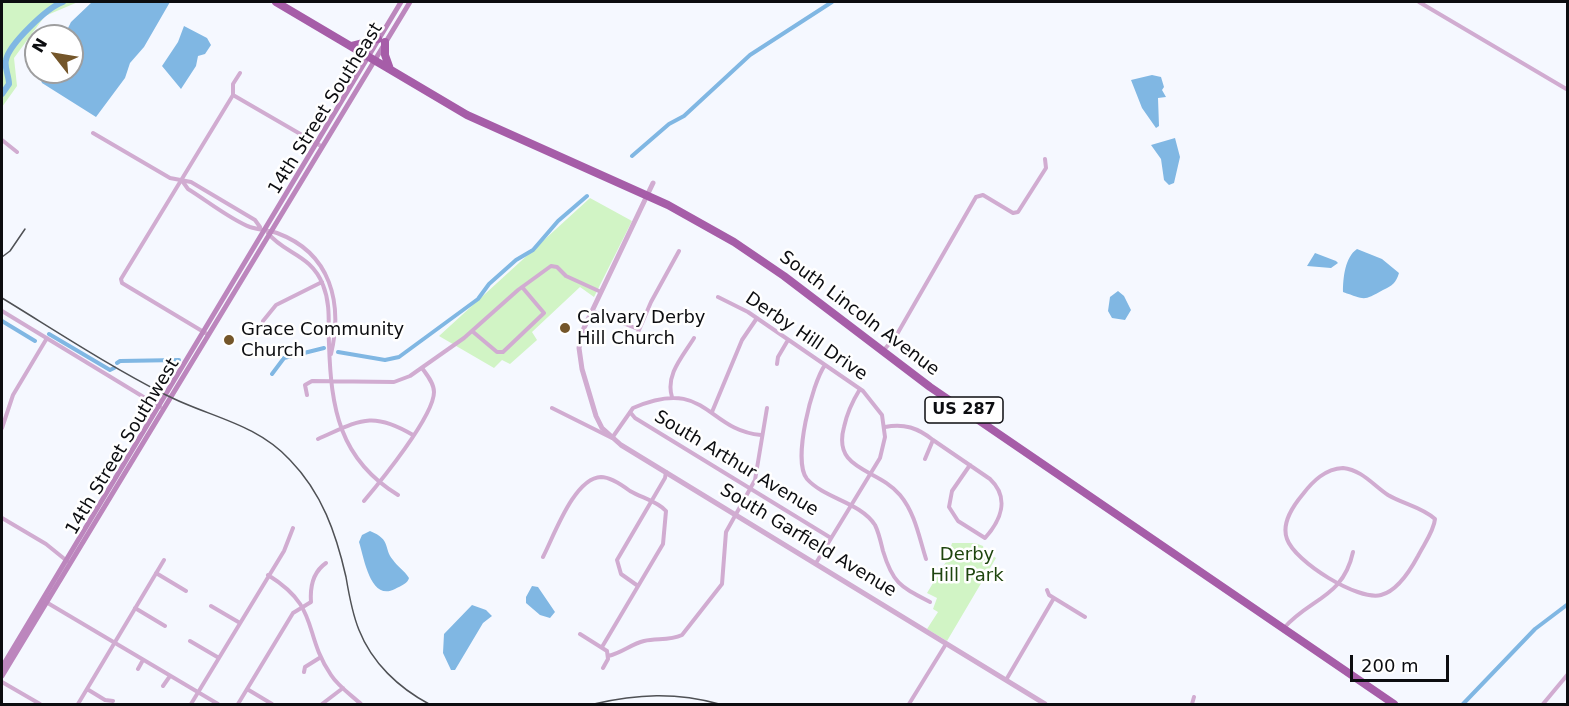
<!DOCTYPE html>
<style>
body{margin:0}
#map{position:relative;width:1569px;height:706px;overflow:hidden;background:#f5f8ff;font-family:"DejaVu Sans",sans-serif}
canvas{display:block}
.frame{position:absolute;inset:0;border:3px solid #0c0d10;pointer-events:none}
.north{position:absolute;left:24px;top:24px;width:60px;height:60px;box-sizing:border-box;background:#fff;border:2px solid #9e9e9f;border-radius:50%;rotate:301deg;font-size:16px;font-weight:700;line-height:24px;text-align:center;color:#0c0d10}
.north::after{content:'';display:block;margin:auto;width:21px;height:27px;background:#74562a;clip-path:polygon(50% 0,100% 100%,50% 72%,0 100%)}
.scale{position:absolute;left:1350px;top:655px;width:99px;height:27px;box-sizing:border-box;border:3px solid #0c0d10;border-top:0;padding-left:8px;font-size:18px;line-height:21px;white-space:nowrap;color:#0c0d10;-webkit-text-stroke:4px #fff;paint-order:stroke}
</style>
<div id="map">
<canvas width="1569" height="706"></canvas>
<div class="frame"></div>
<div class="north">N</div>
<div class="scale">200 m</div>
</div>
<script>
const context = document.querySelector('canvas').getContext('2d');
context.lineJoin = 'round';
function fillPath(path, color) { context.fillStyle = color; context.fill(path, 'evenodd'); }
function stroke(path, color, width, dash) { context.strokeStyle = color; context.lineWidth = width; context.lineCap = dash ? 'butt' : 'round'; context.setLineDash(dash || []); context.stroke(path); }
function write(font, color, halo, rows, align = 'center') {
  context.font = font + ' "DejaVu Sans",sans-serif'; context.lineWidth = 5; context.setLineDash([]); context.textBaseline = 'middle'; context.strokeStyle = halo; context.fillStyle = color; for (const [text, x, y, turn = 0] of rows) {
    context.save(); context.translate(x, y); context.rotate((+turn || 0) * Math.PI / 180); context.textAlign = isNaN(turn) ? turn : align; if (halo) context.strokeText(text, 0, 0); context.fillText(text, 0, 0); context.restore();
  }
}
const green = new Path2D(`
 M2,2h76l-33,14 -31,42 3,28 -15,21z
 M590,198l42,23 -38,76 -14,-10 -48,45 5,8 -27,24 -8,-4 -8,8 -55,-32z
 M952,543h23l8,3 1,4 12,8 -49,83 -20,-12 11,-17 -5,-3 4,-11 -10,-5 20,-33z`);
const water = new Path2D(`
 M92,2h78l-26,45 -14,16 -5,15 -29,39 -54,-34 -3,-8 1,-3h32v-36h-8l7,-14z
 M184,26l23,12 4,7 -6,9 -7,2 -2,10 -15,23 -19,-23 16,-24z
 M1152,75l9,2 3,10 -2,3 4,7 -8,1 1,28 -3,2 -14,-20 -11,-28z
 M1175,138l5,19 -6,26 -5,2 -5,-5 -3,-21 -10,-14z
 M1357,249l25,10 17,14c-3,10 -7,13 -16,17 -20,11 -17,10 -40,2 0,-14 2,-35 14,-43z
 M1315,253l21,8 2,2 -7,5 -24,-2z
 M1118,291l6,5 7,14 -6,10 -13,-2 -4,-7 2,-14z
 M370,531c22,9 13,17 23,29 5,7 11,10 16,18 -1,5 -8,8 -14,11 -25,13 -31,-32 -36,-47l3,-7z
 M532,586l6,1 17,25 -5,6 -10,-3 -14,-12v-6z
 M472,605l14,5 6,6 -9,7 -28,47h-4l-8,-17 1,-19z`);
const canal = new Path2D(`
 M632,156l37,-32 15,-8 66,-61 82,-53
 M2,321l33,20
 M49,334l61,36 4,-2
 M338,352l47,8 14,-3 79,-58 11,-15 27,-24 17,-10 25,-29 29,-25
 M117,363l3,-2 59,-1
 M272,374l12,-16 40,-10
 M1463,704l72,-75 33,-25`);
const river = new Path2D(`
 M2,94l7,-10c0,-8 -5,-17 -3,-24 3,-16 42,-53 57,-58`);
const minor = new Path2D(`
 M1419,2l149,88
 M233,95l88,51
 M233,95v-11l7,-11
 M93,133l77,45 21,4 64,38 5,7
 M2,140l15,12
 M183,182l5,7c18,11 43,31 62,38 9,3 18,3 27,6 54,20 66,70 54,121
 M268,233c16,21 43,21 55,52 8,20 5,39 6,59 2,64 10,115 69,151
 M718,297l30,15 115,79 19,24 3,22 -5,21 -64,105
 M2,311l158,96
 M592,311l46,18
 M263,321l13,-16 46,-23
 M472,331l25,21h6l41,-39 -22,-26
 M207,334l-85,-51 -1,-4 112,-184
 M633,344l18,-42 28,-51
 M883,351l13,-15 80,-139 7,-2 30,18 5,-1 28,-44 -1,-9
 M777,364l1,-7 10,-17
 M825,365c-13,18 -33,96 -18,114 18,20 53,23 68,46 4,8 6,18 8,26 10,33 18,36 47,51
 M860,389c-8,13 -13,24 -16,38 -12,44 34,41 56,68 15,18 19,42 26,64
 M307,395l-2,-10 7,-4 82,1 16,-6 54,-38 54,-48 33,-24 6,1 9,9 35,16
 M672,397c-7,-22 11,-41 22,-59
 M552,408l60,30 21,-30c74,-32 73,22 128,27
 M630,412l5,6 196,120
 M712,412l30,-72 15,-22
 M885,427c19,-4 33,1 48,13l57,39c20,19 11,41 -5,59l-27,-17 -9,-14 3,-16 18,-26
 M2,428l11,-33 34,-57
 M318,439c41,-18 53,-29 95,-4
 M925,459l8,-19
 M1343,468c19,2 30,17 45,27 15,9 34,12 47,24 -1,12 -11,25 -17,37 -7,13 -21,35 -37,39 -23,6 -86,-33 -94,-56 -6,-16 6,-33 16,-45 10,-13 22,-25 40,-26z
 M364,501c16,-19 70,-85 70,-109 0,-9 -7,-17 -12,-24
 M2,518l44,26 21,17
 M543,557c11,-21 31,-79 58,-80 10,0 21,8 29,14 12,7 27,10 36,20l-3,33 -61,103
 M156,573l30,18
 M268,575c53,33 34,57 63,100 7,11 20,20 30,29
 M638,586l-17,-12 -4,-14 48,-82 1,-6
 M1047,590l2,5 36,22
 M46,602l172,102
 M211,606l29,17
 M135,608l30,18
 M1284,628c26,-30 59,-30 69,-76
 M580,634l27,17 1,8 -5,9
 M190,641l29,17
 M608,656c14,-3 23,-12 36,-15 13,-3 25,0 38,-6l40,-51 4,-52 29,-52 12,-72
 M138,669l5,-9
 M304,672l1,-5 16,-10
 M1006,680l48,-82
 M2,682l38,22
 M163,686l7,-10
 M87,689l18,11 8,1
 M247,689l25,15
 M78,704l86,-144
 M191,704l93,-153 9,-23
 M238,704l55,-91 18,-11c-1,-14 2,-30 15,-39
 M322,704l21,-16
 M909,704l37,-60
 M1192,704l2,-7
 M1543,704l25,-30`);
const tertiary = new Path2D(`
 M653,183l-70,147 -4,18 3,21 14,47 6,12 19,17 424,259`);
const secondary = new Path2D(`
 M2,667l399,-665
 M2,676l408,-674`);
const trunk = new Path2D(`
 M276,2l191,113 201,90 66,37 50,34 146,111 464,317
 M385,42v13l5,14
 M351,46l27,-7`);
const rail = new Path2D(`
 M2,257l8,-6 15,-22
 M2,298c54,33 107,68 164,97 43,22 90,28 124,65 32,33 46,73 56,117 3,18 6,36 13,53 13,33 40,58 70,74
 M594,704c43,-10 82,-12 125,0`);
const markers = [
 [565,328,6,"#74562a"],
 [229,340,6,"#74562a"]
];
const shields = [
 [964,410,78]
];
const shieldNames = [
 ["US 287",964,410]
];
const streetNames = [
 ["14th Street Southeast",326,109,-58],
 ["South Lincoln Avenue",859,314,37],
 ["Derby Hill Drive",806,337,34],
 ["14th Street Southwest",123,447,-59],
 ["South Arthur Avenue",736,464,31],
 ["South Garfield Avenue",808,541,31]
];
const poiNames = [
 ["Calvary Derby",577,318],
 ["Hill Church",577,339],
 ["Grace Community",241,330],
 ["Church",241,351]
];
const parkNames = [
 ["Derby",967,555],
 ["Hill Park",967,576]
];
fillPath(green, '#d1f4c5');
fillPath(water, '#80b7e3');
stroke(canal, '#80b7e3', 4);
stroke(river, '#80b7e3', 6);
stroke(minor, '#d1acd1', 4);
stroke(tertiary, '#d1acd1', 5);
stroke(secondary, '#bc86bd', 5);
stroke(trunk, '#a65da8', 8);
stroke(rail, '#4f5155', 1.5);
for (const [x, y, r, color] of markers) { const dot = new Path2D(); dot.arc(x, y, r, 0, 2 * Math.PI); context.fillStyle = color; context.fill(dot); stroke(dot, '#fff', 2); }
for (const [x, y, w] of shields) { const box = new Path2D(); box.roundRect(x - w / 2, y - 13, w, 26, 4.5); context.fillStyle = '#fff'; context.fill(box); stroke(box, '#0c0d10', 1.5); }
write('bold 16px', '#0c0d10', null, shieldNames);
write('18px', '#0c0d10', '#fff', streetNames);
write('18px', '#0c0d10', '#fff', poiNames, 'left');
write('18px', '#1e450e', '#fff', parkNames);
</script>
